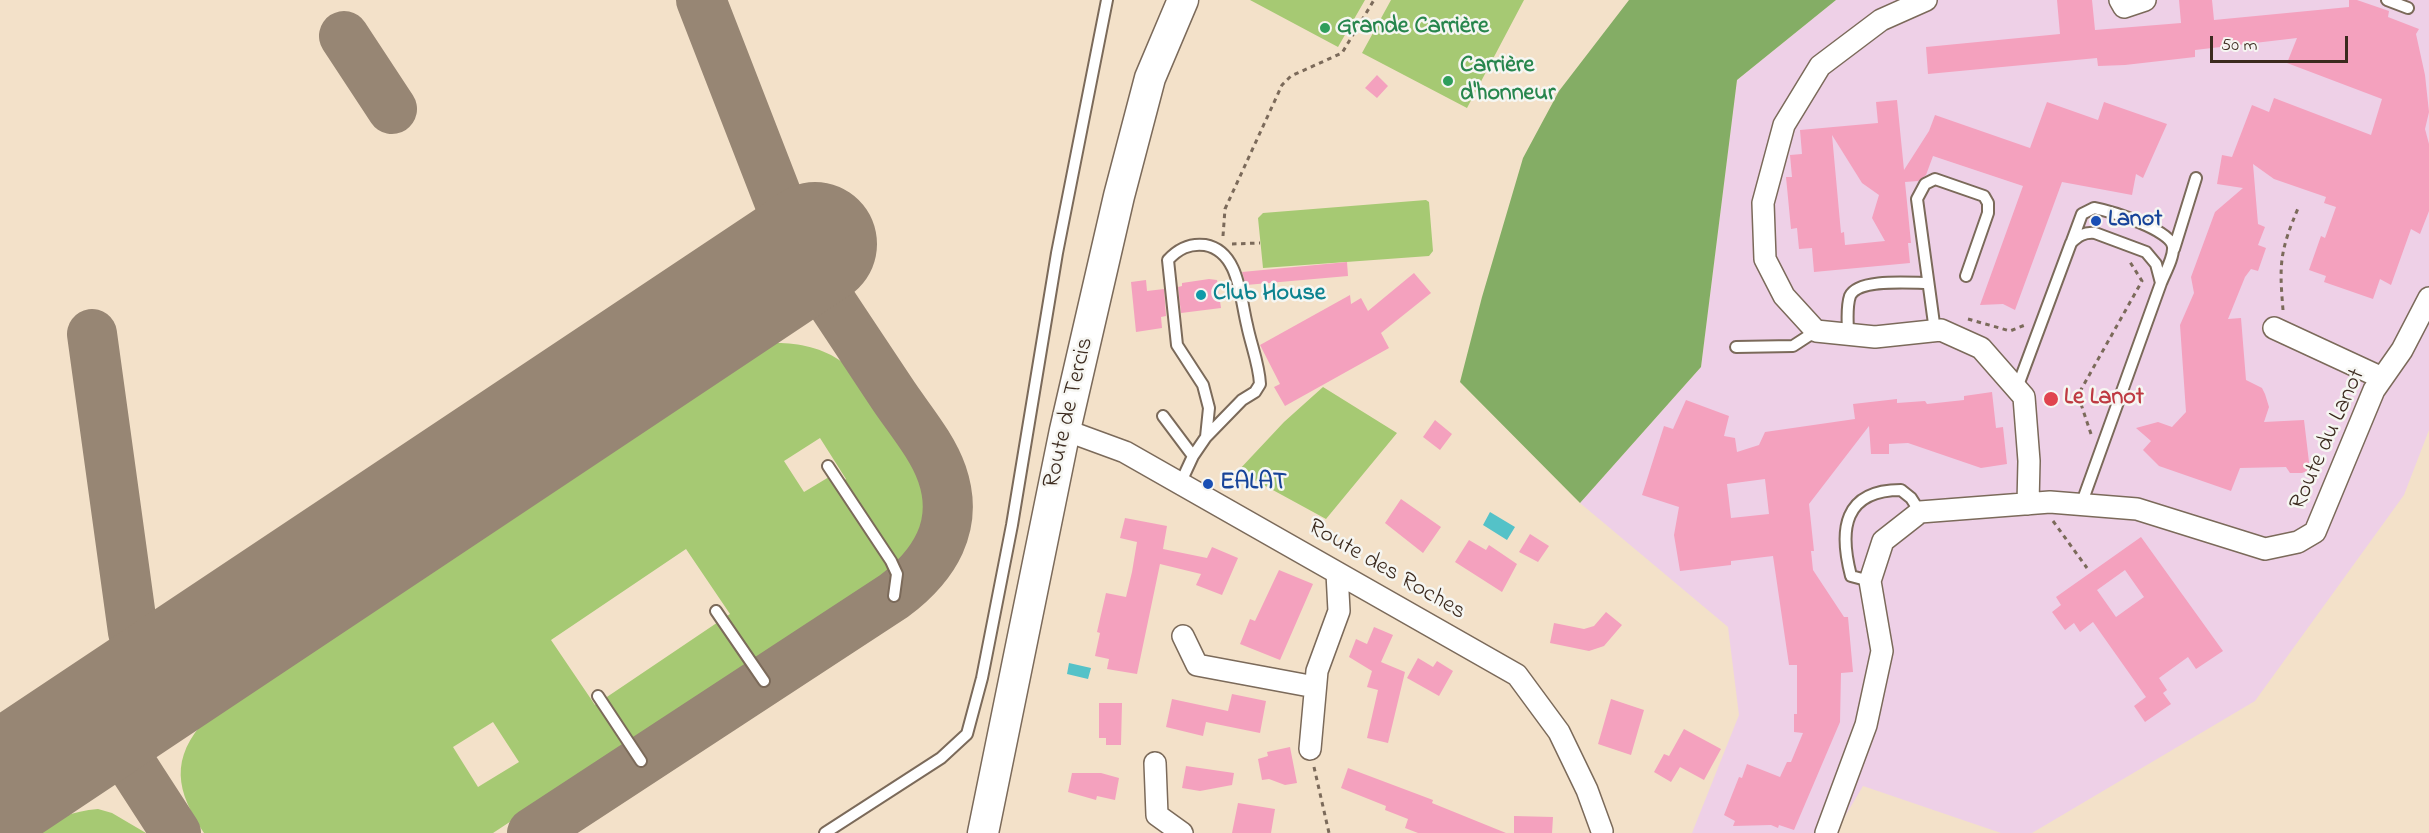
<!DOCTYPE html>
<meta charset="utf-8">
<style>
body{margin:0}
#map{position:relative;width:2429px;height:833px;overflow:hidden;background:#f3e1c9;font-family:"Indie Flower",sans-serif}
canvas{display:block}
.scale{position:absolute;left:2210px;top:36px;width:138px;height:27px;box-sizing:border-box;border:3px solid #3b2a1e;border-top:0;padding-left:8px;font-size:18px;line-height:21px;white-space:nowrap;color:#3b2a1e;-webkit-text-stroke:4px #f6f6f2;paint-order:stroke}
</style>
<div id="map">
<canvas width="2429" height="833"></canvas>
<div class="scale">50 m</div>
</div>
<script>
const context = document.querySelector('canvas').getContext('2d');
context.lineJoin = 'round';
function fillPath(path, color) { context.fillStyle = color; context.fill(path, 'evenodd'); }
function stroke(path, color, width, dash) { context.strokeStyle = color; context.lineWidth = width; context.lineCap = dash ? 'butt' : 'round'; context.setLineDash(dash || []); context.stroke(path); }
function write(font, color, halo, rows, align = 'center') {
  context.font = font + ' "Indie Flower",sans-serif'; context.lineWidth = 5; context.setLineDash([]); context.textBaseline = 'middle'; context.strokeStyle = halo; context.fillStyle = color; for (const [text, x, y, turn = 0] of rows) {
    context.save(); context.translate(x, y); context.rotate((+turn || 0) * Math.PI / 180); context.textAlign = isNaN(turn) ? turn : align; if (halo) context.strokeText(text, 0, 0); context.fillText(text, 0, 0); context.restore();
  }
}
const built = new Path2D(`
 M1836,0h593v430l-25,65 -149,206 -223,132h-31l-138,-47 -28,47h-143l47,-118 -11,-88 -148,-124 121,-136 36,-287z`);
const green = new Path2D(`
 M1250,0h115l-27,47z
 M1391,0h133l-57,108 -105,-55z
 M1426,200l3,2 4,49 -4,5 -166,12 -5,-50 5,-5z
 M777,343c21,0 47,5 65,19 13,10 79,107 85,124 9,27 -7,55 -22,76l-412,271h-289c-28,-42 -35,-74 3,-115l550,-367zM820,438l26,41 -11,7 -6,-9 -25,15 -20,-31zM686,549l44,65 -135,91 -44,-65zM493,722l26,40 -41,25 -25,-40z
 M1323,387l74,46 -71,86 -88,-48 46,-49z
 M98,809l14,4 34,20h-112c21,-14 38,-22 64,-24z`);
const forest = new Path2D(`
 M1629,0h207l-99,80 -36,287 -121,136 -120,-121 22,-85 41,-139 36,-67z`);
const water = new Path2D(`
 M1490,512l25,15 -8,13 -24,-15z
 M1069,663l22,5 -3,11 -21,-5z`);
const taxiway = new Path2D(`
 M701,0l78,201
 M344,36l48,73
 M92,334l41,298
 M172,677c-26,17 -63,31 -53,68l57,88
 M36,767c27,-18 51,-45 83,-22
 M532,833l362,-237c40,-30 66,-70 48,-122 -10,-29 -34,-56 -51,-82 -24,-36 -47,-71 -71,-107 -30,-31 -58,-2 -85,17`);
const runway = new Path2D(`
 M0,787l815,-543`);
const building = new Path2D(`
 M2057,0h35l3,30 86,-7 -2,-23h33l2,20 135,-13v-7h8l32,11 -1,6 31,12 -3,5 9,41 4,37 -4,17 4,15v67l-9,23 -9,-5 -20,56 -11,-6 -7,20 -49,-17 2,-6 -17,-6 12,-34 4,2 11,-31 -12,-4 2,-6 -52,-18 -21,-15 5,60 7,3 -7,18 8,3 -8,23 -7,-2 -6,8 -17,42 13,-1 5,62 16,8 3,6 4,13 -5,15 40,-2 5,42v8l-7,3h-12l-4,-6 -46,1 -9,23 -72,-25 -16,-16 8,-9 -15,-13 22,-6 14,5 14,-15 -6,-87 14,-32 -3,-16 24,-65 28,-24 -26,-4 5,-29 10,2 20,-52 17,7 5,-14 97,37 11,-36 -95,-36 10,-25 -102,12v7l-70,8 -27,1 -1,-8 -169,16 -2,-27 134,-13z
 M1377,75l11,11 -11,12 -12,-10z
 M1897,100l7,70 25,-39 6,-16 95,33 17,-46 51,18 6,-18 63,22 -24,54 -7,-4 -4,21 -70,-13 -47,128 -12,-6 -23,1 43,-119 -90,-30 -7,19 -8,6 -13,1 6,61h-3l2,20 -96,9 -2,-24 -13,1 -2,-21 -6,1 -5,-52h6l-2,-22 12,-1 -2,-24 78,-7 -2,-21zM1832,135l30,48 17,12 -7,23 13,23 -40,4 -1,-13 -3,1z
 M1347,262l1,14 -102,9 -4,-13z
 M1414,273l17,20 -50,40 8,15 -104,58 -11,-19 6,-3 -20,-39 90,-50 1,9 10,-6 7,13z
 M1209,279l8,1 4,28 -40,5 -3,-26 4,-1v-3z
 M1146,280l1,11 17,-2 2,27 -5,1 1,11 -26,4 -5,-50z
 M1992,392l4,36 7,-1 4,37 -26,4 -73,-25 -19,1v10h-18l-2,-28 -60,78 5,47h-3l2,19 31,47h4l5,55 -12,1 -1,49 -46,108 -15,-5 -1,3 -7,-3 -38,1 2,-5 -11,-6 15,-38 3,1 5,-14 33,13 7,-15h4l12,-29 -9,-1v-18h3v-49h-8l-16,-109 -42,5v4l-51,6 -6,-36 5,-28 -37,-12 22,-69 9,3 13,-29 43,16 -5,20 11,2 2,14 22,-7 6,-13 90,-13 -2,-15 44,-5v4l28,-2 2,3 37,-4v-4zM1765,479l4,35 -38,4 -4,-34z
 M1435,420l17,14 -12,16 -17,-13z
 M1401,499l40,28 -18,26 -38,-30z
 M1125,518l42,8 -4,23 44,9 5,-11 26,11 -16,37 -26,-10 5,-11 -41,-10 -23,110 -30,-5 2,-10 -14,-3 5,-23 -3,-1 9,-39 20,4 6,-25 5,-30 -17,-4z
 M1530,534l19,12 -11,16 -19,-10z
 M2141,537l82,114 -27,18 -8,-12 -29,21 8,12 -4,3 8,11 -26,18 -11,-16 12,-9 -53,-75 -13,10 -6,-9 -9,7 -13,-18 9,-7 -5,-8zM2125,570l19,27 -28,20 -19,-27z
 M1469,540l17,10 3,-5 28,19 -15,28 -47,-30z
 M1279,570l34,14 -33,76 -40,-16 10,-25 5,2z
 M1606,612l16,13 -18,21 -15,5 -39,-8 4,-20 30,6 10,-3z
 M1374,627l19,8 -12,27 24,10 -17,71 -21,-5 11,-48 -11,-3 5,-16 -23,-14 7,-18 11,5z
 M1418,658l15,9 4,-6 16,10 -14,25 -32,-18z
 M1232,694l34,7 -6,32 -54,-11 -3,14 -37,-9 6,-28 56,12z
 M1611,699l33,11 -13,45 -33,-11z
 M1099,703h23l-1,42h-15v-7h-7z
 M1684,729l37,20 -17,31 -24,-13 -9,15 -17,-10 10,-18 5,2z
 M1290,747l7,36 -12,2 -16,-6 -7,1 -4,-21 10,-3 -1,-4z
 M1186,766l48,7 -2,12 -32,6 -18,-3z
 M1348,768l85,32 -1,3 74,30h-88l-13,-5 3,-9 -23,-9 1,-4 -45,-18z
 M1072,773h29l18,5 -4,22 -18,-4 -1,4 -28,-8z
 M1238,803l37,6 -4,24h-39z
 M1514,816l39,1 -1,16h-38z`);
const path = new Path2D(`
 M1223,236l2,-27 57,-124 9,-9 51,-23 32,-53
 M1232,244l28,-1
 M2283,310c-4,-48 -3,-59 16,-104
 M1968,319l42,12 15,-6
 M2091,434l-13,-39 64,-114 -12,-19
 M2053,521l34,47
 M1314,767l15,66`);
const lane = new Path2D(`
 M2387,0l21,8
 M2072,241l10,-27 12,-6c16,3 78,22 79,39 1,10 -8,26 -12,36
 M2174,249l22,-71
 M1935,331l-18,-132 8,-15 10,-5 49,17 4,7v10l-22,63
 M1848,334c0,-12 -2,-26 2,-38 8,-18 61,-13 78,-13
 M1736,347l57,-1 23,-15
 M2017,388l54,-145c7,-7 13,-11 24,-10l51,19 10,12 5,19 -80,222
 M1163,416l30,40 -13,28
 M1193,456l13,-19 3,-29 -6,-23 -26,-40 -9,-85c10,-11 21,-17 37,-15 34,6 35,52 42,80 4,20 12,39 13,59l-5,8 -13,8 -36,37
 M828,466l63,95 6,13 -3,22
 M1870,581l-19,-5c-12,-46 -8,-86 50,-86l10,8 9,14
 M716,611l48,70
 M598,696l43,65
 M825,833l116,-75 26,-24 15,-56 30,-153 45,-272 50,-253`);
const street = new Path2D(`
 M1926,0l-45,20 -61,46 -36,59 -21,78 2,56 19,37 32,35 59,6 66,-7 40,18 43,49 5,64 -1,43
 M2120,0l4,7 21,-7
 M2274,328l108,50
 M1065,430l60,22 392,223 42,57 28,58 15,41
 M1183,636l14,29 118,22
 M1310,749l7,-78 22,-60 -2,-38
 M1155,763l2,52 25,18
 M1826,833l40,-108 16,-74 -12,-70 13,-40 37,-29 130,-10 87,7 128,40 33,-7 17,-10 59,-142 28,-40 27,-52`);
const secondary = new Path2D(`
 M983,833l82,-403 54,-234 31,-118 33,-78`);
const markers = [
 [1325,28,6,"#2e9e5b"],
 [1448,81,6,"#2e9e5b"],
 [2096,221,6,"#1a4fb4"],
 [1201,295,6,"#0f9aa8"],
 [2051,399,8,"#e0444e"],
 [1208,484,6,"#1a4fb4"]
];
const leisureNames = [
 ["Grande Carrière",1337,28],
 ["Carrière",1460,67],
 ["d'honneur",1460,95]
];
const transitNames = [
 ["Lanot",2108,221],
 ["EALAT",1220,484]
];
const cultureNames = [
 ["Club House",1213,295]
];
const healthNames = [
 ["Le Lanot",2064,399]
];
const streetNames = [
 ["Route de Tercis",1070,413,-77],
 ["Route du Lanot",2329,440,-66],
 ["Route des Roches",1386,571,30]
];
fillPath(built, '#eed0e7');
fillPath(green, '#a6c973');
fillPath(forest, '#84ad65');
fillPath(water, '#54c2c8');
stroke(taxiway, '#978674', 50);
stroke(runway, '#978674', 124);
fillPath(building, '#f4a1be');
stroke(lane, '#7b6a5a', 14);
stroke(street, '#7b6a5a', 24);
stroke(secondary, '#7b6a5a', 33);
stroke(path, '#7b6a5a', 3, [4.5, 4.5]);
stroke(lane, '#fff', 10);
stroke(street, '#fff', 21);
stroke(secondary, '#fff', 30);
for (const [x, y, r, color] of markers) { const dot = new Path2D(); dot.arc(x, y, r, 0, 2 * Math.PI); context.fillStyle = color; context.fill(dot); stroke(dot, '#f6f6f2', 2); }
write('bold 24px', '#27864d', '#f6f6f2', leisureNames, 'left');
write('bold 24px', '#164399', '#f6f6f2', transitNames, 'left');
write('bold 24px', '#0d838f', '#f6f6f2', cultureNames, 'left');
write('bold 24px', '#be3a42', '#f6f6f2', healthNames, 'left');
write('24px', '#3b2a1e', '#f6f6f2', streetNames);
</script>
